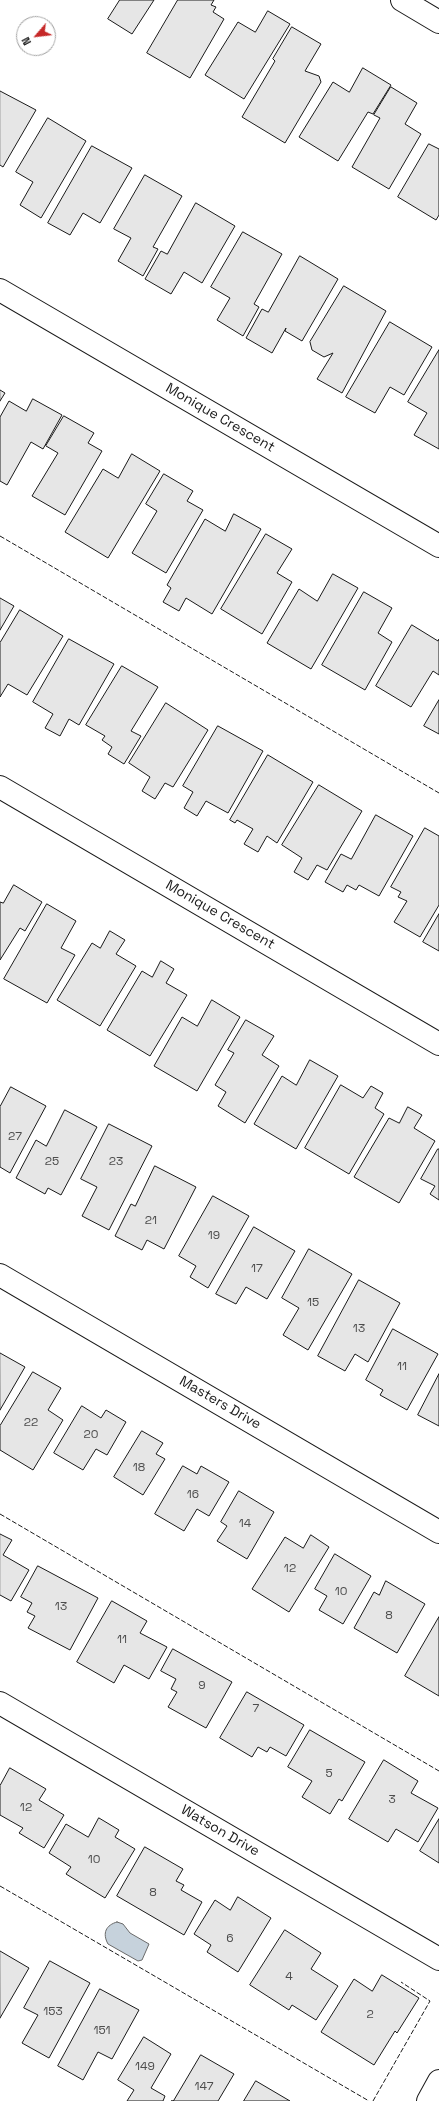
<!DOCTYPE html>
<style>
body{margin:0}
#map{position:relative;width:439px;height:2101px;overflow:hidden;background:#fff;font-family:"Space Grotesk",sans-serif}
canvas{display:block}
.north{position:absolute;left:16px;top:16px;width:40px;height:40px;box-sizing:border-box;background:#fff;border:1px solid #a3a3a3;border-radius:50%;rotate:242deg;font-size:11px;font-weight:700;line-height:16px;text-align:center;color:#1a1a1a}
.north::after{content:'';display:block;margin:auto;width:14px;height:18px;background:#c62828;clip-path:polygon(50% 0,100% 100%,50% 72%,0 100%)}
</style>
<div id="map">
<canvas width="439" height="2101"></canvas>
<div class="north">N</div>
</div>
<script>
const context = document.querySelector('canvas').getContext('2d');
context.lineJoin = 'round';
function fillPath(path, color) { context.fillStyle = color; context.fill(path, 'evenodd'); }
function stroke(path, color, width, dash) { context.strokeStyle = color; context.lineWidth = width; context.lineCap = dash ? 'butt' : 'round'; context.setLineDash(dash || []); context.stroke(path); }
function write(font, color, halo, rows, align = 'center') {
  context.font = font + ' "Space Grotesk",sans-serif'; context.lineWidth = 3; context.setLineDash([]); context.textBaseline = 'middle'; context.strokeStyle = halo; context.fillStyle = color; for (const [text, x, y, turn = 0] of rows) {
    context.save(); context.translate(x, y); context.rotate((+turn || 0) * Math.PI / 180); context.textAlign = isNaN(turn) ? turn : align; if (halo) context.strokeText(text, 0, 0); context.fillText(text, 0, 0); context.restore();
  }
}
const water = new Path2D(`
 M117,1922l6,2 7,9 19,11 -7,16 -4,1 -30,-17c-6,-11 -2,-19 9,-22z`);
const building = new Path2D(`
 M120,0h34l-22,34 -24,-15z
 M178,0h36l-3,5 5,2 -3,5 11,7 -34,59 -43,-25z
 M268,11l22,13 -46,75 -39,-24 33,-53 17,10z
 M292,27l29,17 -16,27 14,5 2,6 -36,61 -43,-26 33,-56 -2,-2z
 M363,68l28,17 -18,29 -5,-2 -30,49 -39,-24 34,-55 16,10z
 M391,87l26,16 -12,21 16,10 -32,55 -37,-22 28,-49 -6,-3z
 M0,91l36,19 -33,57 -3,-2z
 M48,118l38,23 -45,77 -21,-13 13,-23 -17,-10z
 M429,144l10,5v66l-3,5 -38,-23z
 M92,146l40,22 -32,55 -17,-10 -13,22 -22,-12z
 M145,175l37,21 -29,51 5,2 -15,27 -25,-15 13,-23 -17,-9z
 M196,203l39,23 -33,57 -18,-11 -13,22 -26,-15 16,-28 6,3z
 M243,232l39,22 -28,50 5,3 -16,29 -26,-16 13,-22 -19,-11z
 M300,256l38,23 -36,62 -17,-10 1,-3 -14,25 -26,-15 16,-29 6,3z
 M344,286l42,25 -44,82 -25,-14 16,-26 -9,4 -12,-7 -2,-8z
 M390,322l42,25 -28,48 -14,-8 -15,26 -29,-16z
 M439,350v99l-25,-14 13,-22 -19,-11z
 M0,390l5,3 -5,8z
 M33,399l29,16 -19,34 -12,-7 -24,43 -7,-4v-64l9,-16 17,10z
 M64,416l30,17 -6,10 14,8 -37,64 -33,-19 26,-43 -12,-7z
 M132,454l28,17 -52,87 -43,-26 38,-63 15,9z
 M164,474l29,17 -6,10 16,9 -37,63 -34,-20 25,-42 -11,-7z
 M234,514l27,15 -49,85 -26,-16 -7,13 -16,-9 8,-14 -4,-3 38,-66 20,12z
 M266,534l26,15 -15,24 15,9 -30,52 -41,-25z
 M333,574l25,14 -47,81 -44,-26 32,-54 18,12z
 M364,592l28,16 -14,25 14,9 -27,48 -43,-25z
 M0,598l14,8 -14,24z
 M20,610l43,26 -36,59 -19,-11 -8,13v-54z
 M412,625l26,16 1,-2v36l-6,-4 -22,36 -35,-21z
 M69,639l45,25 -35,61 -10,-6 -9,17 -15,-8 8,-14 -20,-12z
 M122,666l36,21 -27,44 10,5 -17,28 -16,-10 4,-7 -10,-7 3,-4 -19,-11z
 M439,700v34l-15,-8z
 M166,703l42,27 -35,57 -8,-4 -10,16 -13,-8 8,-14 -21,-14z
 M218,726l45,25 -35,62 -22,-12 -9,15 -13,-8 9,-16 -10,-6z
 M268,755l45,27 -36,61 -10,-7 -9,16 -14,-8 9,-15 -16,-9 -2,3 -5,-3z
 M319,785l43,26 -35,59 -10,-5 -9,15 -14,-8 8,-14 -20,-13z
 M376,815l37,21 -34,60 -20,-11 -3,5 -9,-5 -4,7 -18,-10 16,-28 10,5z
 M425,828l14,8v69l-19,32 -26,-15 13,-21 -9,-4 3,-5 -10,-5z
 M14,885l28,17 -17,29 -5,-3 -20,32v-58l3,1z
 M47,904l29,17 -15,27 14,7 -28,48 -43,-24z
 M439,914v37l-16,-9z
 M110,931l15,9 -9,14 20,12 -36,60 -43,-26 35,-57 8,5z
 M161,961l13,8 -8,14 21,12 -37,61 -43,-26 35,-59 10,6z
 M212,1000l28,17 -43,74 -43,-25 28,-49 15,9z
 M246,1020l28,16 -12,19 17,11 -34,57 -27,-17 8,-14 -11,-7 19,-32 -6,-3z
 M310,1060l28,16 -42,73 -42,-25 28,-48 14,9z
 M341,1085l22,13 8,-12 12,7 -8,15 9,6 -35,60 -44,-26z
 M11,1087l35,19 -36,67 -10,-6v-60z
 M408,1107l14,8 -8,13 21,13 -36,62 -45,-26 35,-59 10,5z
 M65,1110l32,17 -36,68 -13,-7 -3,6 -29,-16 20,-38 10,6z
 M109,1124l43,22 -43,84 -27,-14 15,-29 -16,-8z
 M438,1149h1v51l-9,-6 5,-8 -14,-7z
 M155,1166l41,21 -32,62 -17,-9 -5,10 -27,-14 16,-32 4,2z
 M213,1196l36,20 -41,72 -18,-11 6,-11 -17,-10z
 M254,1227l41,24 -28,48 -21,-12 -10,17 -20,-10z
 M309,1249l43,25 -44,76 -25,-15 16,-27 -17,-10z
 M359,1280l41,23 -32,59 -13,-8 -10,17 -27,-15z
 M393,1329l45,25 -31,56 -27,-15 3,-5 -17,-10z
 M0,1353l25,14 -25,43z
 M33,1372l28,16 -13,22 15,10 -30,50 -33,-20v-24z
 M439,1374v52l-21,-11z
 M82,1406l19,12 5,-8 20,12 -19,33 -11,-6 -13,21 -29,-17z
 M142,1431l21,12 -7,11 9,5 -22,36 -29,-18z
 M183,1466l14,8 4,-8 28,16 -20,34 -12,-7 -13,22 -29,-17z
 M239,1491l35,21 -27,47 -30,-18 10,-15 -6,-4z
 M0,1534l12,6 -9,15 26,15 -18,31 -11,-6z
 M311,1535l18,12 -40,65 -37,-23 33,-52 18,11z
 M335,1554l36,22 -28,48 -24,-14 8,-14 -12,-7z
 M38,1566l60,32 -28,52 -42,-22 7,-12 -8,-4 5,-9 -11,-6z
 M386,1581l39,23 -28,49 -43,-25 20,-36 5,3z
 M112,1601l35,20 -7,12 27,14 -18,32 -25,-14 -10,18 -37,-21z
 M439,1617v79l-34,-20z
 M173,1649l59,33 -26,46 -38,-21 9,-15 -6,-3 5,-10 -15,-8z
 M247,1692l57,33 -18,31 -16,-9 -3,5 -9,-5 -6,10 -32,-19z
 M310,1730l55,32 -23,39 -3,-2 -9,15 -28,-17 10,-16 -24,-14z
 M384,1760l34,21 -7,12 27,15 -20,34 -22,-13 -8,13 -39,-23z
 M10,1768l36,21 -7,11 25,15 -20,33 -25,-15 4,-5 -23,-13v-29z
 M99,1818l20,12 -4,7 20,12 -30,49 -39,-24 5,-7 -22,-14 17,-29 22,13z
 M439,1819v44l-19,-12z
 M145,1847l38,22 -7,12 8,4 -3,5 21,12 -18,33 -67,-39z
 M238,1897l33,21 -33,54 -31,-20 4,-7 -17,-11 21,-34 15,10z
 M285,1930l36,23 -10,16 27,17 -22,34 -24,-15 -3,5 -39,-25z
 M0,1951l29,17 -29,50z
 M50,1961l40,22 -41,75 -27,-15 16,-28 -14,-7z
 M382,1975l37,23 -22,35 -2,-2 -21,34 -53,-33 33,-53 18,12z
 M100,1989l39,21 -27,49 -14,-7 -15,28 -25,-14z
 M144,2037l27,17 -20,34 14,8 -2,5h-36l7,-11 -16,-10z
 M201,2055l33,19 -16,27h-47h2z
 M256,2081l34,20h-46z`);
const street = new Path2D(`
 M402,0l37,22
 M0,290l439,256
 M0,787l439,257
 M0,1275l439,257
 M0,1703l439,256
 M428,2101l11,-20`);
const fence = new Path2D(`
 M0,536l439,257
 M0,1514l439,257
 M0,1886l369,215
 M373,2101l57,-100 -29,-19`);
const numberNames = [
 ["27",15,1137],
 ["25",52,1162],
 ["23",116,1162],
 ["21",151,1221],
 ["19",214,1236],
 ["17",257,1269],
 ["15",313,1303],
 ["13",359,1329],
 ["11",402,1367],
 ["22",31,1423],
 ["20",91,1435],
 ["18",139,1468],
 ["16",193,1495],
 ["14",245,1524],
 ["12",290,1569],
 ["10",341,1592],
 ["13",61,1607],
 ["8",389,1616],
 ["11",122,1640],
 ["9",202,1686],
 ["7",256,1709],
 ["5",329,1774],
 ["3",392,1800],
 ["12",26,1808],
 ["10",94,1860],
 ["8",153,1893],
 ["6",230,1939],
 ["4",289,1977],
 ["153",53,2012],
 ["2",370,2015],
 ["151",102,2031],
 ["149",145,2067],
 ["147",204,2087]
];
const streetNames = [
 ["Monique Crescent",220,418,30],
 ["Monique Crescent",220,915,30],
 ["Masters Drive",220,1403,30],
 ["Watson Drive",220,1831,30]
];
fillPath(water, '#c6d2dc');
stroke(water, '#6a6a6a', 1);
fillPath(building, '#e6e6e6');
stroke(building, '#1a1a1a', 1);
stroke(street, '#1a1a1a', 24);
stroke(street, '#fff', 22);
stroke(fence, '#1a1a1a', 1, [5, 2]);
write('12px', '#4d4d4d', null, numberNames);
write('14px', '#1a1a1a', '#fff', streetNames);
</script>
